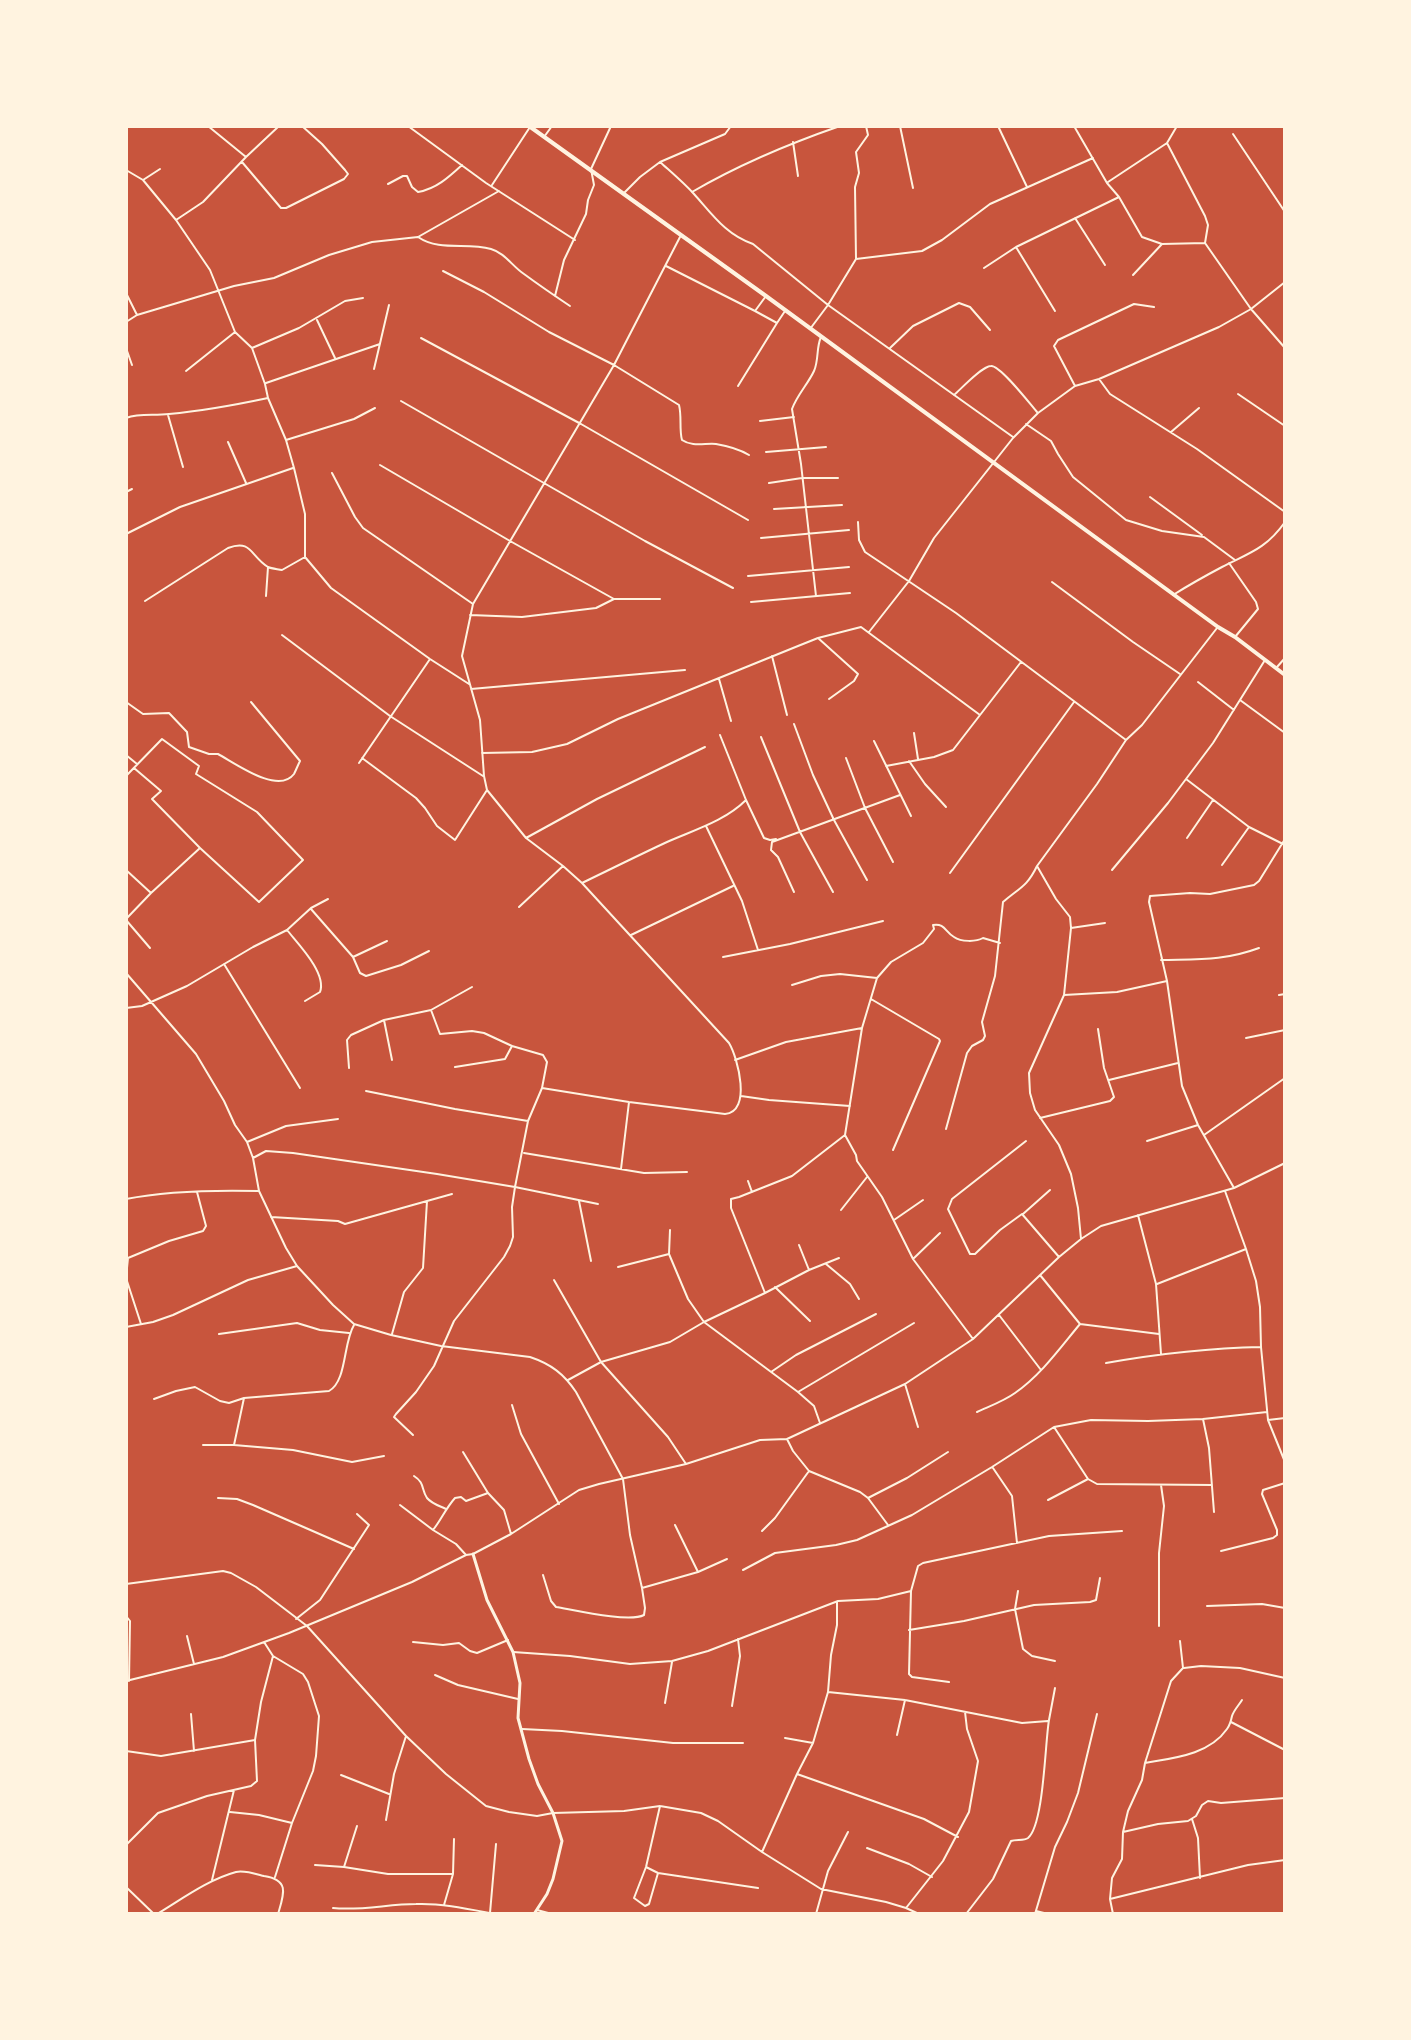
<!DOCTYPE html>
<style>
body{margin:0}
#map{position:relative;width:1411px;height:2040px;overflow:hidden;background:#c8553d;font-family:Lato,sans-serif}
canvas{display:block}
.frame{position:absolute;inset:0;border:128px solid #fff3e0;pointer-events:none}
</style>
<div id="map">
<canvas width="1411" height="2040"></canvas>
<div class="frame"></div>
</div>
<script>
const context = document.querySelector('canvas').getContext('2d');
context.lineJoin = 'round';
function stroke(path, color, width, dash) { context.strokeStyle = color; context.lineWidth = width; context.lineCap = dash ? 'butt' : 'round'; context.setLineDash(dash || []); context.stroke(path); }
const minor = new Path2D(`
 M208,126l38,31
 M408,126l78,57 89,57
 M900,126l13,62
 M998,126l29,61
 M1074,126l33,57 12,14 23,40 20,7 43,-1
 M1233,134l52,78
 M544,137l8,-11
 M793,142l5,34
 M1167,143l38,73 3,9 -3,18 46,66 34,39
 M242,162l39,46h5l58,-29 4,-5 -3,-4 -23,-26 -20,-18
 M660,162c11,10 23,20 34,32 18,20 32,41 59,50l75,61 185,132
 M126,170l17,10 33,40 34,50 25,62 17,16 13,36 3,14 18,42 8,28 11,46v43l26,31 99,71 39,25
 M143,180l17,-11
 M1108,182l59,-39 10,-17
 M388,184l15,-8h4l5,11 6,5c18,-3 31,-15 44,-27
 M492,185l38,-58
 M692,192c48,-28 96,-48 148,-66
 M624,193l16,-16 20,-15 65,-28 6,-8
 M1075,218l30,47
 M176,220l27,-18 43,-45 33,-31
 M418,237c22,15 48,5 73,12 14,4 21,17 33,25 15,11 31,22 46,32
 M1016,247l39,64
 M856,259l66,-8 20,-11 48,-36 103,-46
 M666,266l89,45 11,-15
 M984,268l32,-21 103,-50
 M443,271l41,21 65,40 65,33 65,40c3,12 0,24 3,35 10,7 23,3 34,4 12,2 23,5 33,11
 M1133,275l29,-31
 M126,293l11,22
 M555,296l9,-36 22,-46 2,-14 6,-15 -3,-16 20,-43
 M755,311l22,12 8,-12
 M317,320l18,38
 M126,322l11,-7 97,-29 40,-8 55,-23 43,-13 46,-5 81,-46
 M810,329l18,-24 28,-46 -1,-72 4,-14 -3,-21 12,-17 -2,-9
 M421,338l160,86 167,96
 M126,348l6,17
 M252,348l47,-20 46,-27 18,-3
 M890,348l23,-22 46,-23 11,4 20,23
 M374,369l15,-64
 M186,371l49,-39
 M1099,379l11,15 87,55 88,63
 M266,383l114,-39
 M738,386l39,-63
 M1075,386l-21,-40 4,-6 76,-36 20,3
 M1238,394l47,32
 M954,395c7,-6 28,-29 37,-29 9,-1 39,38 46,46
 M401,401l244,140 88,47
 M168,415l15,52
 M126,418c14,-5 28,-2 43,-4 33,-3 66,-9 99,-16
 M760,421l34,-4
 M1026,424l25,17 7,13 15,23 53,43 36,11 42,6 31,23
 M1171,432l28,-24
 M286,440l68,-21 21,-11
 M228,442l18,41
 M766,452l60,-5
 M380,465l130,76 104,58
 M332,473l23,44 8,11 110,76
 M769,483l33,-5h36
 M126,492l6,-3
 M1150,497l52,38
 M774,509l68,-4
 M858,522l1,18 6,12 91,61 170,127
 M126,534l54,-27 113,-39
 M761,538l88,-8
 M1229,563l27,39 2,7 -23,28
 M748,576l101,-9
 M1052,582l81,60 47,32
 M1173,595c16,-10 32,-19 49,-28 27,-14 44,-18 63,-45
 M266,596l2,-29
 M816,596l-15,-132 -9,-55c5,-14 16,-25 22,-38 5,-11 2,-23 7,-34
 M145,601l83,-53c24,-9 22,8 40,19 4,2 10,2 14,3l23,-13
 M751,602l99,-9
 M470,615l52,2 74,-9 18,-9h46
 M869,632l40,-51 25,-43 79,-100 25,-25 37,-27 24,-7 120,-52 32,-18 34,-27
 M282,635l108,81 93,60
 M818,638l40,36 -4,7 -25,18
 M772,656l15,59
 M1277,667l8,-9
 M719,679l12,42
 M1198,682l36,28
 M471,689l214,-19
 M1240,700l45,33
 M126,702l17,12 26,-1 18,19 2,15 20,7h9c17,9 60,41 76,20 2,-4 4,-9 6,-13l-49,-59
 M794,724l19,51 21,45 33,60
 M914,733l4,26
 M720,735l26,65 18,38 6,2 6,-1
 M761,737l39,95 33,60
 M874,741l37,75
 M482,753l50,-1 35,-8 51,-25 180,-73 20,-8 43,-11 119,88
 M126,755l11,9
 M362,758l54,40 9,10 12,18 18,14 32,-50
 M846,758l19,50 28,54
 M909,761l16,23 21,23
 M359,763l71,-104
 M886,766l48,-9 19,-7 68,-88
 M126,776l36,-37 37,27 -3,8 61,38 46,48 -44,42 -59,-54 -48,-49 9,-8 -27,-23
 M1186,779l63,48 36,18
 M706,826l36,75 16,49
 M526,838l71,-39 108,-52
 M1187,838l26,-38
 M1222,865l27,-38
 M1037,866l19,33 14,18 1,11 -7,67 -35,78 1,20 5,17 24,35 12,29 7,34 3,31
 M126,870l25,23
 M1112,870l56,-67 45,-60 52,-83
 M950,873l124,-171
 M582,883c29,-14 57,-28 85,-41 27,-12 58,-21 79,-42
 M794,892l-16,-35 -7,-7 1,-8 128,-47
 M519,907l44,-41
 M311,909l42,48 7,16 6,3 35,-11 28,-14
 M126,919l25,-26 49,-45
 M126,920l24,28
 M1071,928l34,-5
 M287,930c11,14 40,43 33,62l-15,9
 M631,935l102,-49
 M353,957l34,-16
 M723,957l67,-13 93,-23
 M1161,960c37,-1 63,1 98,-12
 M224,964l76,124
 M126,973l70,81 28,47 11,24 12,17 6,16 6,33 27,57 11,18 36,39 21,19 37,11 50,11 89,11c21,7 34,17 46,35l47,87 7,56 12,53 3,20 -1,7c-15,8 -70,-5 -88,-8l-5,-6 -8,-26
 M792,985l29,-9 19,-2 37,4
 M1064,995l53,-3 50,-11
 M1279,995l6,-1
 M871,999l68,40 1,2 -47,109
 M126,1008l16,-2 45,-20 66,-39 34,-17 24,-22 17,-9
 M384,1020l8,40
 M1246,1038l39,-8
 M735,1060l51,-18 76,-14
 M455,1067l50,-8 7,-13
 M349,1068l-2,-28 4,-5 33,-15 47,-10 41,-23
 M1109,1080l69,-17
 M542,1088l87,14 96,12c27,-2 13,-56 4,-71l-147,-160 -19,-17 -37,-28 -39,-48 -3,-14 -4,-56 -18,-64 11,-52 141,-239 66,-128
 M366,1091l89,18 73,12
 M741,1096l28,4 81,6
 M1040,1118l70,-17 4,-4 -10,-29 -6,-39
 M946,1129l21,-76 5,-7 11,-6 2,-4 -3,-14 13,-46 8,-74c16,-14 24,-15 34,-36l60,-82 29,-44 16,-15 75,-97
 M845,1135l11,20 1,6 25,36 31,62 60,80
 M1204,1135l81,-57
 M1026,1141l-74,58 -4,10 22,45h5l25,-24 22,-16 37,43
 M1147,1141l51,-16
 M247,1142l39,-16 52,-7
 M524,1153l120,20 43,-1
 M253,1158l13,-7 27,2 144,21 78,13 83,17
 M621,1169l8,-67
 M748,1181l4,11
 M1234,1188l-36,-63 -16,-39 -15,-105 -18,-79 1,-6 40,-3 20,1 44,-9 5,-4 26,-42
 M1225,1191l21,58 10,32 4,26 1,40 7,73 17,42
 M126,1199c40,-8 92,-9 133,-8
 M579,1201l12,60
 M841,1210l26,-33
 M1023,1214l27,-24
 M1138,1215l18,69 5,70
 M271,1217l67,4 7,3 107,-30
 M894,1220l29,-20
 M670,1230l-1,24 19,45 16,23 94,70 16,14 6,17
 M799,1245l10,25
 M913,1259l27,-26
 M826,1264l24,20 9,15
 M618,1267l51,-13
 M1040,1275l40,49 79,10
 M554,1280l47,82 67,75 18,27
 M1157,1284l89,-35
 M775,1287l35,34
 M765,1293l-34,-85v-9l8,-2 53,-21 53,-41 17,-107 15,-50 14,-16 32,-19 11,-14 -1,-4c12,-2 12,7 21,12 7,5 22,5 29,1l17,5
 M999,1315l42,55
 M141,1324l-15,-46 2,-20 41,-17 34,-10 3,-5 -9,-34
 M126,1327l27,-5 20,-7 75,-35 49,-14
 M219,1334l78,-11 23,7 29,3
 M392,1334l12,-42 19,-24 4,-67
 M1106,1363c51,-9 102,-15 155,-16
 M771,1372l25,-17 80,-41
 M568,1380l33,-18 69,-20 34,-20 61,-29 44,-23 30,-12
 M905,1384l13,43
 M798,1392l116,-69
 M154,1399l22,-8 19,-4 25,14 9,2 15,-5 85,-7c18,-10 14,-48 25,-66
 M512,1405l9,29 38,70
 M977,1412c13,-6 27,-11 38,-19 26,-18 45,-45 65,-69
 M1203,1419l6,29 5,64
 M1268,1420l17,-2
 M1054,1427l34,52
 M413,1435l-19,-18 2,-3 20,-22 18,-26 20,-45 50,-64 6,-11 3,-9 -1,-30 3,-20 13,-66 14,-33 5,-26 -4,-7 -31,-9 -28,-13 -12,-2 -32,3 -9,-24
 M787,1439l6,12 16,20 51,21 8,6 20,27
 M203,1445h31l59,5 59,12 32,-6
 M234,1445l10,-47
 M463,1452l25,41 16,17 7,24
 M993,1468l19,28 5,47
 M414,1476c11,7 7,13 13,22 5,6 13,8 19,11
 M218,1498l19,1 16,6 101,44
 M868,1498l39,-20 41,-26
 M1048,1500l40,-21 9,5 115,1
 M400,1505l33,25c8,-10 13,-22 22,-32l6,-1 5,4 22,-8
 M675,1525l23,47
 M433,1530l23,14 10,11
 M762,1531l13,-13 34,-47
 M1221,1551l52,-13 4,-3v-5l-15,-36 1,-4 22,-7
 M743,1570l32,-17 61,-8 21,-5 55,-25 80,-48 62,-40 37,-7 57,1 55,-2 64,-7
 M126,1584l97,-13 8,2 25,14 51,39 99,110 40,38 40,32 23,6 28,4 16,-3 71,-2 36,-5 41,7 17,8 44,31 59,37 65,13 20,6 13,6
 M642,1588l56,-16 29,-13
 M1018,1591l-3,18 8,40 9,7 23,5
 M1207,1606l55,-2 23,4
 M126,1616l4,5 -1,60
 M296,1619l24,-19 49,-75 -12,-11
 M1159,1626v-73l5,-47 -3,-21
 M909,1630l55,-9 70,-16 56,-3 6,-2 4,-22
 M187,1636l7,28
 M264,1642l9,14 30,18 5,8 11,34 -3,40 -3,15 -21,52 -17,54
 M413,1642l30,3 16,-2 11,8 7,2 31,-13
 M513,1652l57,4 60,8 42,-3 36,-10 130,-50 40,-2 33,-8
 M1184,1668l17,-2 39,2 45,10
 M435,1675l23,10 60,14
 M126,1681l97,-24 66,-24 123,-51 54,-27 7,-1 38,-20 68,-44 20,-6 87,-20 74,-24 27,-1 118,-55 68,-45 86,-82 22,-18 20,-13 133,-38 51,-25
 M949,1682l-37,-5 -3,-3 2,-83 7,-25 5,-3 126,-27 73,-5
 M828,1692l77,8 117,23 26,-2
 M665,1703l7,-41
 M732,1706l8,-50 -2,-17
 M191,1714l3,37
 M1231,1722l54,28
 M522,1729l40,2 111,12h70
 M897,1735l8,-35
 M785,1738l28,5
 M126,1751l35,5 94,-16
 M1145,1763c28,-5 64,-8 82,-34 3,-4 4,-8 5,-13 2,-6 7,-11 10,-16
 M797,1774l127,45 34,18
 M341,1775l48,19
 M230,1812l29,3 33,8
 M1192,1819l6,19 2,40
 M386,1820l8,-46 12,-38
 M1123,1832l35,-8 30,-3 8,-5 6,-11 6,-4 13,2 64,-5
 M126,1845l32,-32 49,-17 44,-10 6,-5 -2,-41 6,-38 12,-46
 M867,1848l42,16 23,13
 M762,1852l35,-78 16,-31 15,-51 3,-37 6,-30v-23
 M315,1865l29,2 44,7h65
 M344,1867l13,-41
 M646,1867l12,6 100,15
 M658,1873l-9,31 -4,2 -11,-8 12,-31 14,-61
 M212,1880l22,-90
 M126,1887l28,27
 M1110,1899l138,-34 37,-5
 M444,1905l9,-31 1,-35
 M333,1908c28,3 55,-4 83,-4 26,-1 53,5 79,10
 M906,1908l37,-47 26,-49 9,-51 -11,-32 -2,-17
 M537,1910l15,4
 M1036,1911l12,3
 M490,1913l6,-69
 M157,1914c25,-15 50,-34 79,-42 8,-2 20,2 28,4 26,4 20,18 14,38
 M816,1914l12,-43 20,-39
 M966,1914l27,-35 18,-38c5,-2 13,0 17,-3 16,-13 17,-96 21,-118 2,-11 4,-21 6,-32
 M1035,1914l20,-67 12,-25 11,-29 19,-79
 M1113,1914l-3,-15 2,-21 10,-19 1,-27 5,-21 14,-31 3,-17 26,-82 12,-13 -3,-27`);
const tertiary = new Path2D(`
 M473,1554l14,46 26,52 7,31 -2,35 11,41 9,25 15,29 9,28 -9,38 -6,15 -13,20`);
const secondary = new Path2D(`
 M529,126l237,170 452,331 17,10 50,38`);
stroke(minor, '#fff3e0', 2);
stroke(tertiary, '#fff3e0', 3);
stroke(secondary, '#fff3e0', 4);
</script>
